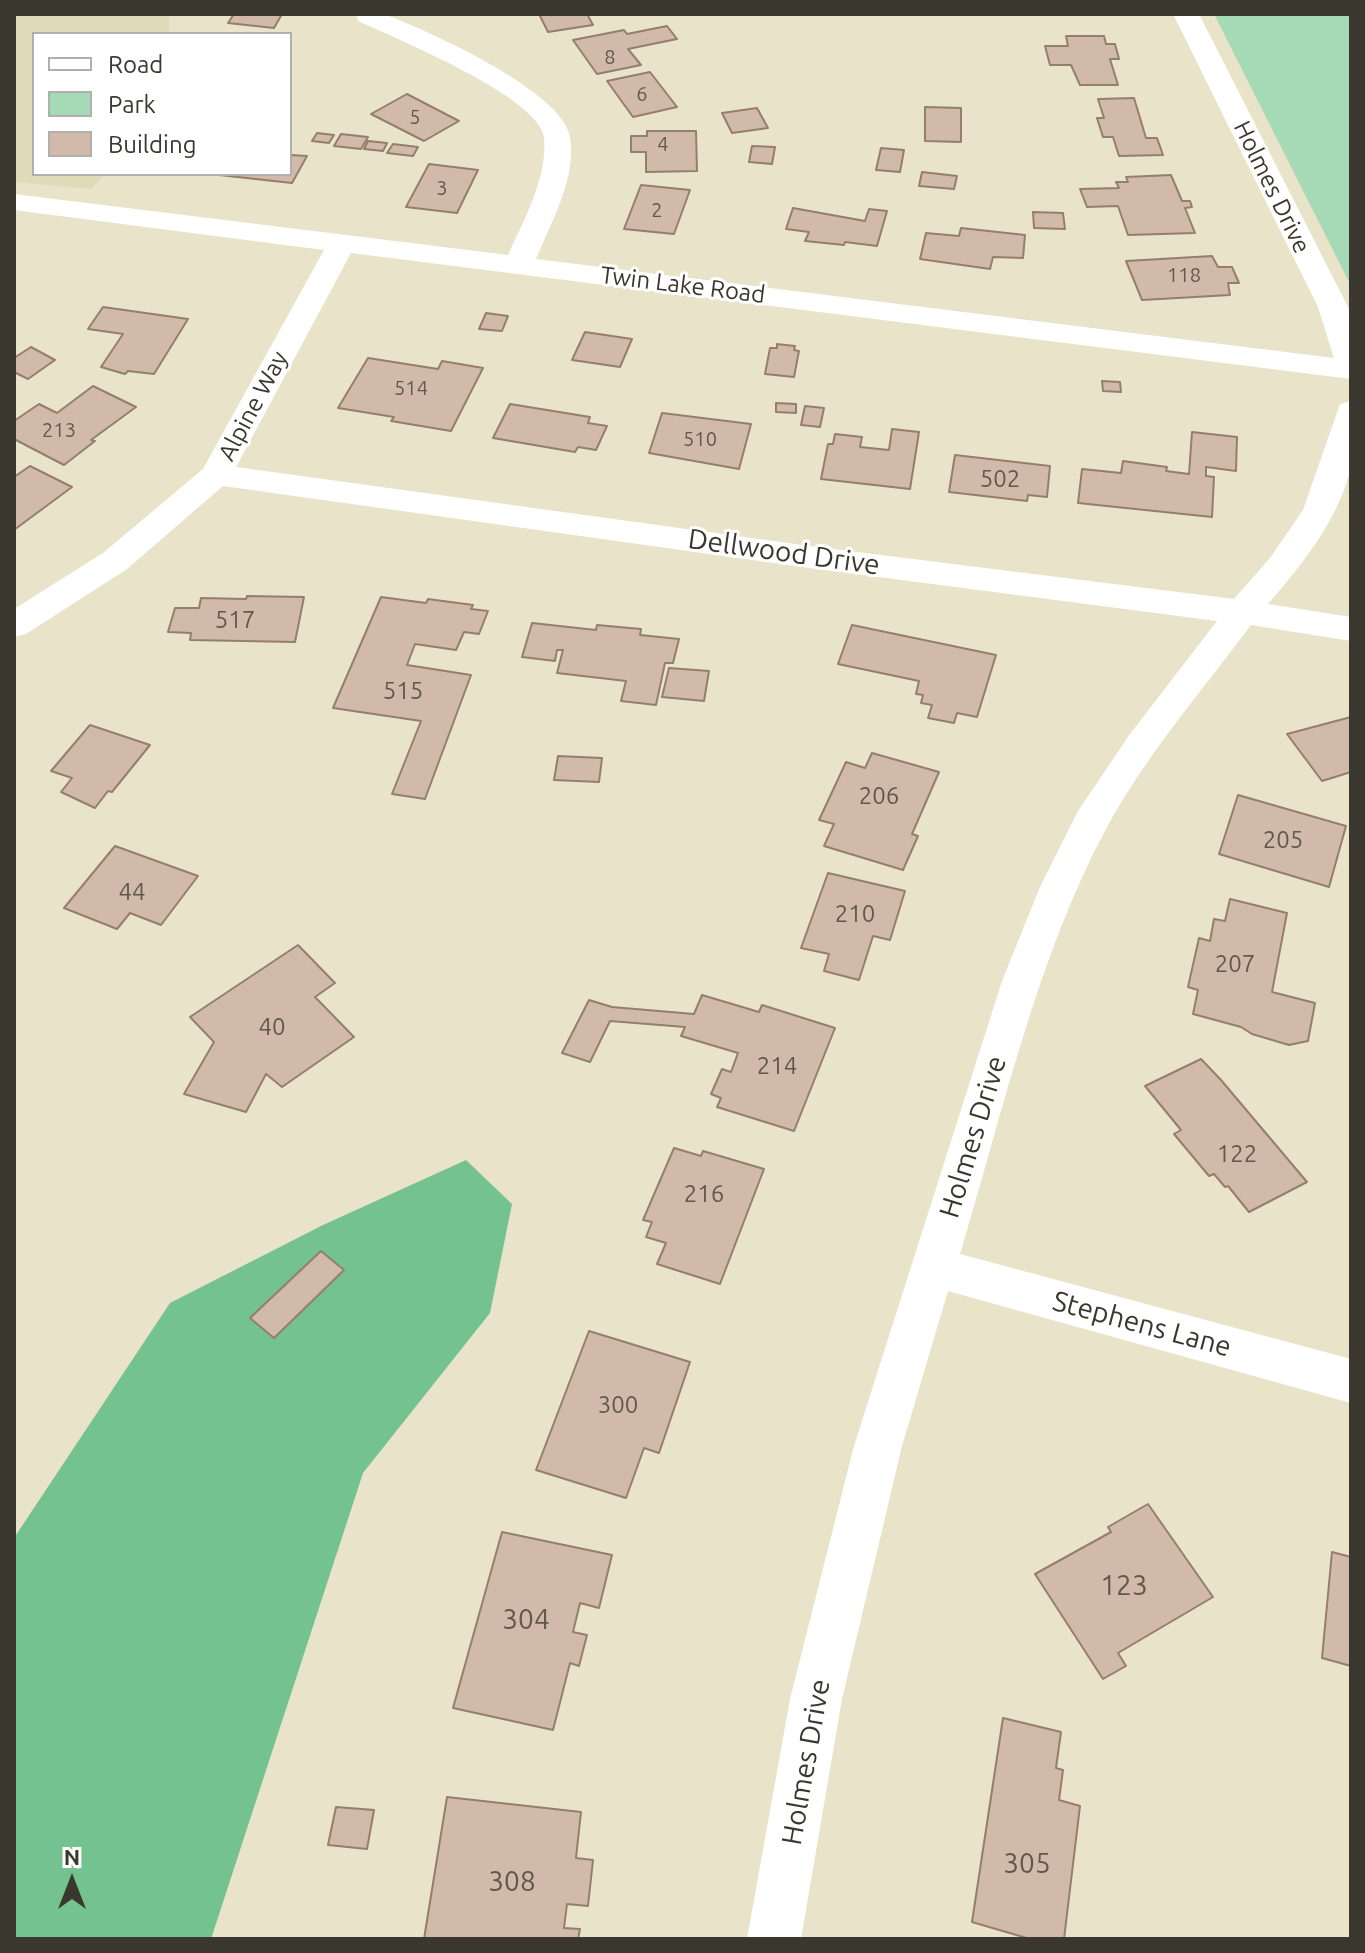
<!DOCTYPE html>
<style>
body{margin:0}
#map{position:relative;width:1365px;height:1953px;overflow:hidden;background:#e9e4c9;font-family:Ubuntu,sans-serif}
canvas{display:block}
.frame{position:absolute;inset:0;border:16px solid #3a382e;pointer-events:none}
.legend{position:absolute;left:32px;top:32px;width:260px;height:144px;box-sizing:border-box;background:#fff;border:2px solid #b0afab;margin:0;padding:10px 14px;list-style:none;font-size:24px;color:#3a382e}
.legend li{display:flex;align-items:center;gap:16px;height:40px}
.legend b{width:40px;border:2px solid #b0afab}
.north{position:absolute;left:32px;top:1841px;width:80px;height:80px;-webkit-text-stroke:6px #fff;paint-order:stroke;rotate:0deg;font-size:22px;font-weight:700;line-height:32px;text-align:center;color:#3a382e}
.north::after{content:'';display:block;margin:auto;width:28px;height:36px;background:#3a382e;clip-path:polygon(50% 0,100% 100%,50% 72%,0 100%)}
</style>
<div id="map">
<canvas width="1365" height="1953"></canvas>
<div class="frame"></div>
<ul class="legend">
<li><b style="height:10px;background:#fff"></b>Road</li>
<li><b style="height:22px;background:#a6d9b6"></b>Park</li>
<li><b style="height:22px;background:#d2baaa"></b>Building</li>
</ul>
<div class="north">N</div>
</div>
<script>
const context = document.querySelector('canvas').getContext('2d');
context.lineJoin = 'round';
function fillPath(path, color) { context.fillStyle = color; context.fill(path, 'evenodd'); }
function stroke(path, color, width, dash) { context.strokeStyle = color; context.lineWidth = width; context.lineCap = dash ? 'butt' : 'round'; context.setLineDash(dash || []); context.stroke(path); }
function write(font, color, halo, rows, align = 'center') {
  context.font = font + ' Ubuntu,sans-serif'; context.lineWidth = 6; context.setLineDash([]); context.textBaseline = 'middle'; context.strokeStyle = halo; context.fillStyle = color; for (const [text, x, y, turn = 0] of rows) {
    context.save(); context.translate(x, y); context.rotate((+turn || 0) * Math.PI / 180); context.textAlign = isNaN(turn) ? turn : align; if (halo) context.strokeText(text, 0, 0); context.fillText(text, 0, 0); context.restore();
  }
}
const built = new Path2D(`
 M14,14h155v20h-135v140h71l-14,15 -77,-7z`);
const green = new Path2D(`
 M1214,14h137v272z`);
const forest = new Path2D(`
 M466,1160l46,44 -22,109 -127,160 -152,466h-197v-401l156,-235 153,-78z`);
const building = new Path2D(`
 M234,14h48l-8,14 -46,-5z
 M539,14h48l6,11 -45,7z
 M667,26l10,13 -49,10 13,16 -44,9 -24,-34 51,-10 3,4z
 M1066,36h38l2,8h9l4,15h-9l8,26h-38l-9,-20h-21l-5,-19h23z
 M650,72l27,35 -44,10 -26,-36z
 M407,94l52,27 -35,20 -53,-27z
 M1134,98l12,40h11l6,17 -44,1 -6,-19h-10l-6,-19h7l-6,-19z
 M925,107l36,1v34l-36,-1z
 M757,108l11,20 -36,5 -10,-20z
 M647,131h49l1,40 -51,1v-20h-15v-16h16z
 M317,133l17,2 -5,8 -17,-2z
 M341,134l27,3 -7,12 -27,-3z
 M368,141l19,2 -4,8 -19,-2z
 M393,144l25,3 -5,9 -26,-3z
 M752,146l23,1 -3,17 -23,-2z
 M881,148l23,2 -4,22 -24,-2z
 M290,155l17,1 -15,27 -73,-8 71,-1z
 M429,164l49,6 -21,43 -51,-6z
 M922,172l35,4 -3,13 -35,-3z
 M1171,175l11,26h8l2,6 -7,1 10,25 -67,2 -10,-29 -31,1 -7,-18 39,-1 -3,-6h12l-2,-5z
 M641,185l49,5 -16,44 -50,-5z
 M793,208l72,13 4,-12 18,2 -10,35 -32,-4 -1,3 -39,-4 4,-9 -23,-3z
 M1033,212l30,1 2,16 -31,-1z
 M961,228l64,7 -2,23 -30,-1 -3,12 -70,-10 6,-26 33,3z
 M1212,256l6,11h14l7,16h-11l2,12 -88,5 -16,-39z
 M103,307l85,12 -34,55 -26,-3 -3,3 -24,-7 22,-33 -35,-5z
 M486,313l22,3 -6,15 -23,-2z
 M585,332l47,7 -12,28 -48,-7z
 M777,344l18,2 -1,4 5,1 -5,26 -29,-3 5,-26h7z
 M31,347l24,13 -27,19 -14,-7v-14z
 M368,358l70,11 4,-8 41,7 -32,63 -60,-10 3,-4 -56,-9z
 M1102,381l18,1 1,10 -18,-1z
 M93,386l43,21 -45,33 4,1 -31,24 -50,-26v-18l25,-17 18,9z
 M776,403l20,1v9l-20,-1z
 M510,404l80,13 -2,6 19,3 -11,24 -18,-3 -3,5 -82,-14z
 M805,406l19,2 -4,19 -19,-2z
 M662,413l89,11 -12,45 -90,-16z
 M892,429l27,3 -9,57 -89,-10 7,-35h5l2,-10 27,3 -2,10 29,3z
 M1192,432l45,5 -1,34 -30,-4v9l8,1 -2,40 -134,-14 4,-34 39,4 2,-12 44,6 -1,4 23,3z
 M955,455l95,11 -3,31 -19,-2 -1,6 -78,-9z
 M30,466l42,21 -58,43v-53z
 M247,596l57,1 -9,45 -105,-2 1,-7 -23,-1 7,-24h24l2,-10 45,1z
 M381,597l45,6 2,-4 45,6 -2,4 17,2 -9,23 -15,-2 -8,18 -41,-6 -8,21 64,10 -46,124 -33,-5 29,-73 -88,-13z
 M532,623l64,7 1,-5 44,4 -1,6 39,4 -6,24h-8l-9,42 -35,-4 5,-20 -69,-8 6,-23h-6l-2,11 -33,-4z
 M852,625l144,30 -19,62 -20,-4 -3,10 -26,-5 4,-13 -11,-2 2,-8 -7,-1 3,-13 -81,-17z
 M669,668l40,3 -5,30 -42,-4z
 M1351,717v55l-29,9 -35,-47z
 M90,725l60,20 -38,47 -4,-1 -13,17 -34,-16 11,-14 -21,-7z
 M872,753l67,19 -27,62 6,2 -15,34 -79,-24 10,-22 -15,-4 27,-58 19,6z
 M558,756l44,2 -3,24 -45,-2z
 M1238,795l108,31 -17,61 -110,-33z
 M115,846l83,30 -37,49 -31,-12 -13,16 -53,-21z
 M828,873l77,18 -15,49 -17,-4 -14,44 -35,-9 5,-17 -28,-6z
 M1230,899l57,14 -15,79 43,11 -7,38 -19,4 -37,-11 -11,-7 -48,-13 5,-24 -10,-3 11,-49 11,3 4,-22 11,2z
 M298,945l37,38 -20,14 39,40 -72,50 -16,-13 -20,38 -62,-18 30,-52 -24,-25z
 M702,995l57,17 3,-7 73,23 -41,103 -77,-24 4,-9 -10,-4 11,-25 9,3 7,-19 -57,-17 4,-9 -75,-6 -20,41 -28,-9 27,-53 23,7 82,7z
 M1201,1059l20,21 86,102 -58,30 -21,-26 -3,1 -11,-13 -5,2 -35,-42 7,-4 -36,-44z
 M674,1148l27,8 2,-5 61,18 -44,115 -63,-20 9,-21 -20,-6 6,-15 -9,-2z
 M321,1251l23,19 -70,68 -24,-20z
 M589,1331l101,31 -31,91 -15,-5 -18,50 -90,-28z
 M1148,1504l65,93 -95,56 8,13 -23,13 -68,-105 76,-42 -3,-5z
 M502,1532l110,23 -13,53 -19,-5 -7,29 14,3 -8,31 -9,-3 -17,67 -100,-22z
 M1332,1552l19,5v109l-29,-8z
 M1003,1718l58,14 -5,36 7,2 -4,30 21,6 -16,133h-34l-58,-17z
 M447,1797l134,15 -5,46 17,2 -5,46 -21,-2 -3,24 16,1 -2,10h-154z
 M336,1807l38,3 -7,39 -39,-4z`);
const street = new Path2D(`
 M356,14c9,0 21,-2 30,1 41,15 178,77 184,122 7,41 -19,85 -34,122l798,99 -16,-51 -145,-293h26l149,293 3,10v62l-1000,-126 -115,214 581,80 417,52 36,-41 33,-48 37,-106 11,-3c0,22 4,49 -1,70 -13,50 -48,94 -82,133l83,13v24l-100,-16c-49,66 -106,131 -145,204 -69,128 -104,286 -146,425l391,105v44l-403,-112 -46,155 -60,253 -41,240h-54l43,-240 64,-253 148,-465 38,-94 38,-76 52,-77 87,-113 -400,-52 -594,-83 -96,83 -101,65 -12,3v-28l89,-56 100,-84 121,-219 -310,-40v-16l494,61c16,-36 40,-77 36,-118 -5,-40 -149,-99 -186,-116z`);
const farNumbernames = [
 ["8",610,57],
 ["6",642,94],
 ["5",415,117],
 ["4",663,144],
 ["3",442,188],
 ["2",657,210],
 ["118",1184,275],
 ["514",411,388],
 ["213",59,430],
 ["510",700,439]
];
const farStreetnames = [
 ["Holmes Drive",1272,187,64],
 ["Twin Lake Road",683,285,7],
 ["Alpine Way",253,406,-62]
];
const numberNames = [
 ["502",1000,479],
 ["517",235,620],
 ["515",403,691],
 ["206",879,796],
 ["205",1283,840],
 ["44",132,892],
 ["210",855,914],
 ["207",1235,964],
 ["40",272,1027],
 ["214",777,1066],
 ["122",1237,1154],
 ["216",704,1194],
 ["300",618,1405]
];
const streetNames = [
 ["Dellwood Drive",784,552,8],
 ["Holmes Drive",973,1137,-73],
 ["Stephens Lane",1142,1324,15],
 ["Holmes Drive",806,1762,-80]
];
const nearNumbernames = [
 ["123",1124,1586],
 ["304",526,1620],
 ["305",1027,1864],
 ["308",512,1882]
];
fillPath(built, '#e1dab8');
fillPath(green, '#a6d9b6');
fillPath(forest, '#73c28f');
fillPath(building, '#d2baaa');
stroke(building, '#947e6e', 2);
fillPath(street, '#fff');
write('20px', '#60584d', null, farNumbernames);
write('24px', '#3a382e', '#fff', farStreetnames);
write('24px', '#60584d', null, numberNames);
write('28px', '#3a382e', '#fff', streetNames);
write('28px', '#60584d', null, nearNumbernames);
</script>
